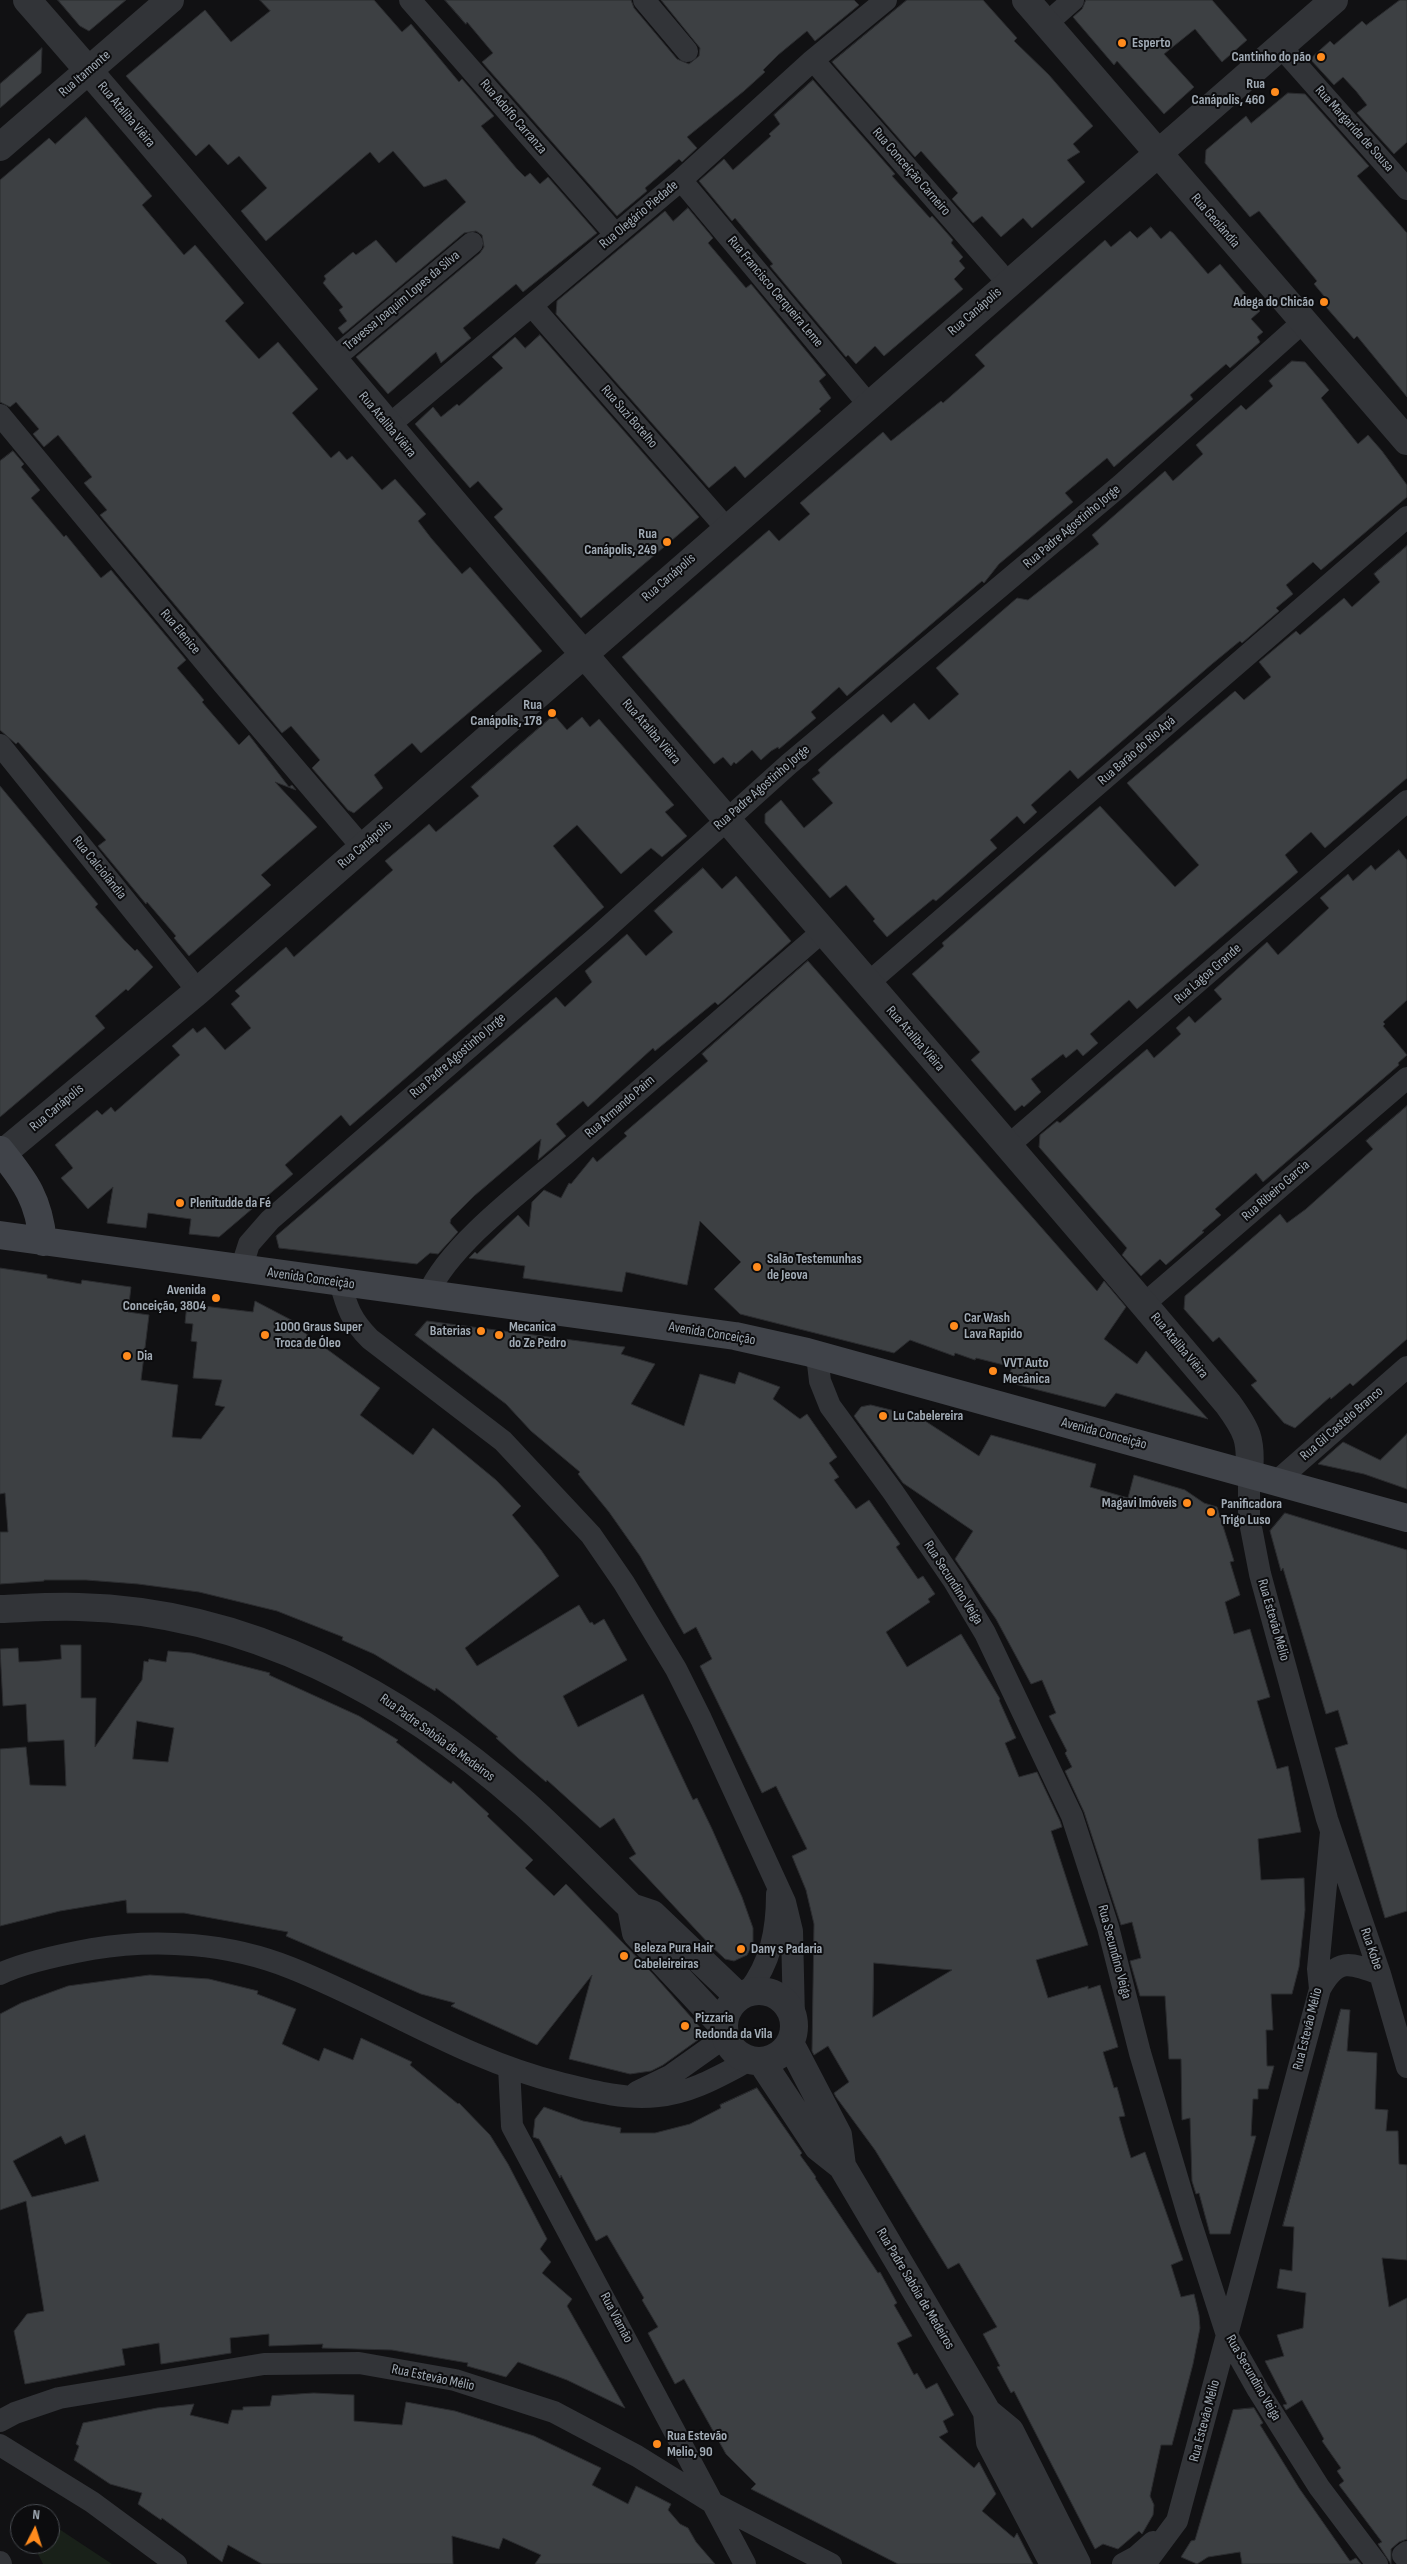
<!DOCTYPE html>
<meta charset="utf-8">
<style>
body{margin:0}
#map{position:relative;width:1407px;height:2564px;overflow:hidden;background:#111113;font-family:"Sofia Sans Condensed",sans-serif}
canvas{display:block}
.north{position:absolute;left:10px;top:2504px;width:50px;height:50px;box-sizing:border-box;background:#0c0c0e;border:1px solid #484c51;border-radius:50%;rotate:5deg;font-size:14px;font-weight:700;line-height:20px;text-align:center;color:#a1abb5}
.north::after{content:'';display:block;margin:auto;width:18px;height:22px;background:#ff8b1d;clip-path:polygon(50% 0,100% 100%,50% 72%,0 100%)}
</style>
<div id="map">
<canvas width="1407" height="2564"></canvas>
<div class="north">N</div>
</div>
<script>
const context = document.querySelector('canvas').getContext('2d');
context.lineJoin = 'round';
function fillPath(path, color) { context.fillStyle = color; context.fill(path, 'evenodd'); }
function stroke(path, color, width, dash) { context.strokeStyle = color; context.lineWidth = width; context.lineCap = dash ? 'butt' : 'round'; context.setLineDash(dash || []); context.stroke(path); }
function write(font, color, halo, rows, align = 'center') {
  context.font = font + ' "Sofia Sans Condensed",sans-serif'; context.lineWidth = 4; context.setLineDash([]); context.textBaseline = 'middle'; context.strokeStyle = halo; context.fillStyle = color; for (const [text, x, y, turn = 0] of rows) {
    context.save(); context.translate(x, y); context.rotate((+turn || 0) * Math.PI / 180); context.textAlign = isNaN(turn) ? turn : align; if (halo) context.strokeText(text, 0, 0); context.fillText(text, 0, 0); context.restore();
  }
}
const green = new Path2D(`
 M50,2523l62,41h-69l-10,-20h17z`);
const building = new Path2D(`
 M58,0h68l-37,31 -9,-5z
 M260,0h114l28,32 9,-8 48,58 3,-3 32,37 -13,10 36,43 8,8 5,-4 10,11 8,-7 49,56 -74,59 -7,-8 -53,44 8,10 -30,25 -5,-11 -48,42 -32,-37 124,-104 4,-6 -2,-12 -6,-4 -12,2 -121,101 -5,-6 9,-7 -8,-11 4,-3 -20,-24 3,-4 -2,-3 29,-24 3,3 20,-15 20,23 70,-61 -20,-23 -22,8 -31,-36 -14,12 -9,-11 -104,89 -25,-30 26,-23 -28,-32 -11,9 -19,-21 -13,12 -70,-80 79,-66 26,32 39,-31z
 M445,0h186l3,8 43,51 12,5 10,-8 1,-8 -39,-48h193l5,5 -44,36 -8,-10 -29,24 -15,15 2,2 -21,19 -57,46 10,11 -15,14 -3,-3 -34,29 2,3 -30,25 -135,-154 11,-9 -26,-31 -1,2z
 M907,0h76l34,38 -3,3 35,34 44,51 -20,18 7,8 -13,8 18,22 -53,46 -9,-10 -22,19 -19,-21 -9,7 -21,-24 6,-6 -37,-42 -6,6 -83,-95z
 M1086,0h126l35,40 -25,22 -27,-33 -31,25 30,33 -30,27 -47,-53 -3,4 -41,-48 9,-8z
 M1400,0h7v142l-13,12 -37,-41 10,-8 -11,-14 -13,-14 -9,8 -24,-26 20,-18 4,4 28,-24 4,4z
 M42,48l-1,25 -41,35v-24z
 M813,80l82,94 -3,2 38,42 2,-2 21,24 -2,3 12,14 -4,4 6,7 -11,11 9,10 -79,67 -9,-10 -19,18 -8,-9 -2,2 -76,-91 3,-2 -38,-46 -3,3 -33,-40 25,-22 9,11 38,-34 -2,-2 11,-10 -6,-9z
 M1288,93l17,1 64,72 -12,10 50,57v164l-50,-61 -3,3 -35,-40 5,-3 -10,-12 3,-3 -58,-70 -9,6 -45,-54 1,-13 40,-34 5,7z
 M86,117l66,79 -10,9 42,50 11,-10 49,58 -19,18 34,38 19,-17 40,47 -26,24 39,45 8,-7 8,9 5,-4 30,34 13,-11 31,35 -8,7 13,17 31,36 8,-7 72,84 -121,102 -9,-10 -38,32 9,13 -29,25 -6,-3 -36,-42 8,-8 -29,-34 -9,7 -182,-218 7,-5 -23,-27 8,-6 -34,-42 -14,12 -11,-13 6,-5 -23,-27 -6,5 -10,-5v-222l49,-42 6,6z
 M688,208l25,30 -5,5 38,45 5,-4 75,91 -7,6 12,17 -12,11 2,2 -76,67 -10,-12 -26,22 -153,-174 1,-13 108,-90 8,10z
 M1151,227l10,12 9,-8 3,2 35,41 12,-10 40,47 -9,8 12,13 -6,5 3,5 -30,26 -4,-4 -36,31 3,4 -79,68 -7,-9 -42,35 8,9 -74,62 -15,19 -2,-2 -135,115 -8,-9 -28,25 5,6 -37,31 -1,-2 -7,4 -10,9 -9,-10 -16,14 -2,-2 -3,4 -8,-9 -9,7 -92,-107 147,-127 10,11 31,-27 -10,-11 83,-71 8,9 50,-40 2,2 42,-37 -10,-11 130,-115 6,7 19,-16 7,7z
 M540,335l159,182 -118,101 -87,-101 9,-8 -25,-28 -8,7 -55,-64 18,-17 8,10 16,-13 2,2 24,-21 20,-17 -11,-11 23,-20 10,11z
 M1292,361l13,1 24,28 -8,8 37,46 10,-9 14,16 25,34v12l-86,73 -8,-8 -27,23 7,9 -17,14 3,3 -37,32 -2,-2 -28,23 -134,115 -8,-9 -39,35 6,7 -13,12 -7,-8 -27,24 7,8 -61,53 -3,-2 -46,38 -14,-16 2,-2 -29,-34 -16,13 -65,-75v-9l16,-14 23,28 29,-25 -21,-24 8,-6 -2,-3 12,-11 53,-45 8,9 23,-20 15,17 30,-26 -23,-26 81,-70 11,2 71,-56 -7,-9 73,-64 8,10 30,-27 -7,-9 45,-40 5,5 27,-24 -4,-5z
 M13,451l11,13 -3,3 19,23 -9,8 33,39 2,-2 35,43 10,-8 75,90 -9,8 27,32 -2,2 37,43 10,-10 40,52 3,-2 4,5 -21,-8 42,45 -56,48 10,10 -82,71 -15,-18 2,-2 -29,-34 -1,2 -48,-58 8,-6 -88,-98 -2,2 -16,-14v-269z
 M1407,546v232l-82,70 -14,-16 -26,23 13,17 -161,137 -8,-9 -39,34 8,9 -15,13 -6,-7 -11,9 -3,-4 -32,25 10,13 -17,15 -2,-2 -7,6 -44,-51 9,-8 -68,-78 32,-28 -2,-3 158,-137 75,81 24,-22 -72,-82 108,-92 9,9 27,-23 -12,-15 37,-31 4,4 44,-37 8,9 28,-25 -6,-8z
 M554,715l13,15 15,-13 8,10 9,-8 75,86 -9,7 22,24 -25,21 -11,-9 -30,26 -44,-49 -24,21 51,61 -254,219 -9,-11 -56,50 8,9 -74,63 -30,-3 2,-15 -43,-6 -2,15 -39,-5 6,-36 -25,22 -27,-31 12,-10 -18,-23 42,-35 5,5 9,-8 4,5 65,-57 -8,-9 21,-18 4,5 8,-6 20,23 26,-22 -20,-24 9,-8 -5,-5 51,-44 8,10 99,-87 -8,-9 44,-37 7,8 43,-36 -8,-9z
 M0,786l98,118 -3,3 30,34 10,10 2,-2 16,18 -25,24 -2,-2 -31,27 10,12 -105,89z
 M1399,850l8,10v140l-24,22 2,2 -2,2 24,29 -9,8 1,2 -136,117 -7,-9 -41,36 6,6 -19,16 2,1 -38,33 -6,-6 -19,17 -19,-21 5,-7 -88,-101 1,-12 17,-14 3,2 87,-74 7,9 27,-24 -5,-6 13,-12 6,7 27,-24 -8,-9 53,-48 11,13 51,-47 -9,-10 28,-24 5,7 18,-16 4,5z
 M703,868l19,21 14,-13 55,65 -73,64 -3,-3 -60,49 -2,-3 -65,59 -5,-6 -27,23 10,12 -28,24 3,-21 -67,57 -23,23 -1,4 8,9 -20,22 -8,-1 -13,11 -138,-16 -3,-12 280,-239 9,10 27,-25 -7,-11 42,-37 19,22 27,-24 -19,-21z
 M808,961l289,330 7,-10 22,26 -22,32 33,25 9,-13 62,68 -92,-26 -11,14 -98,-25 5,-15 -36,-9 -1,2 -20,-7 -1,3 -44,-16 -16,13 -154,-39 -26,-25 27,-27 -41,-41 -13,64 -61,-13 -4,20 -99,-14 2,-12 -56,-8 6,-6 2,2 41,-39 11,12 3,-25 12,-12 17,8 8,-15 2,1 22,-27 4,5 30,-26 -3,-3 84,-72 -6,-7z
 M1407,1106v233l-54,47 -3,-3 -19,16 -1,-2 -35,31 -11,-5 -33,-38 6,-4 -38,-44 -6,5 -29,-33 1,-13 95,-82 7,9 19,-14 67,-60 -7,-8z
 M0,1268l47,7v3l34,6 1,-4 49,7 -3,25 21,3 -8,65 37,5 -6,52 29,2 24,-32 -10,-2 7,-25 -29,-2 4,-36 -6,-1 2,-17 -8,-1 2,-19 66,8 2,-11 40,21 3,6 82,60 -20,27 53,40 20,-27 63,52 25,26 -9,9 29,35 18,26 -94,72 12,18 102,-61 11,18 2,-1 2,3 10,-6 23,41 -64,36 15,31 65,-33 50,106 4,-2 15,31 30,68 11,31v16l-6,11 -13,6 -9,-2 -15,-14 -81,-87 7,-4 -22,-36 -14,10 -53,-48 -1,2 -28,-24 -22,-20 2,-1 -43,-35 -19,-14 -1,3 -61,-37 -32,-14 1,-3 -66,-26 -78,-19 -61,-8 -52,-4h-42v1l-44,3v-52h8l-3,-39 -5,1z
 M427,1321l198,26 -4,7 34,10 -24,40 53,22 16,-52 35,10 4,-12 41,15 -7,12 27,20 7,-5 30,43 -8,6 10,14 -5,3 22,29 13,-9 31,44 -4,3 22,32 5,-3 12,18 -7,5 2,3 -44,30 21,35 54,-33 39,65 -1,1 17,38 -11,5 14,34 18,-5 23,49 2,6 -11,4 37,114 -52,15 12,38 40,-12v3l12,-4 18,62 -15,5 11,36 3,-1 8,29 -6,1 6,21 6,20 14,-6 38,108 -12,5 10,32 13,-3 5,21 1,13 -7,36 -21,81h-11l-11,51 4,9 -1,10 -11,19 -3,-3 -21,18 -15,-5 -8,5 -81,-158 -3,2 -14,-26 3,-1 -17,-32 14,-7 -38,-64 -11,6 -73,-119 -39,-53 -2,-4 15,-11 -21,-36 -14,9 -2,-4 2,-127 -8,-34 -14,-34 15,-7 -31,-63 -14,7 -62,-127 12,-7 -16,-32 -12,7 -44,-78 -31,-44 -31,-38 2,-2 -49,-41 -25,-27 -91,-69zM874,1963l78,7 -79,47z
 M871,1405l48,12 60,39 12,-21 105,29 -6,23 38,11 6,-23 51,15 19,13 13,4 17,54 -4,1 10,33 -15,7 9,32 16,-5 20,68 -13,4 20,68 11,-3 13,66 -43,7 3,41 43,-2 1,32 -6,57 -7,27h-21l2,36h-7l1,36h7l-6,23h-10v10h-5l-2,37h5l-26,98h-20l-11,-41 -3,1 -4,-13 -2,-63 -8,2 -1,-61h-12l-4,-63h-25l-10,-35 11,-3 -9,-36 -11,3 -37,-113 -19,-41 7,-4 -7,-14 2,-2 -18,-35 7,-3 -14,-33 -11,4 -35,-65 -41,-60 18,-28 -70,-48 -49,-67 7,-9z
 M1407,1434v55l-43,-15 -46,-10 25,-22 37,18z
 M1285,1513l122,37v361l-22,7 -50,-170 13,-4 -10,-34 -12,4 -43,-146 -2,3 -11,-40z
 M61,1645h20v53h15l-1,49 47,-67 2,-19 4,1 1,-3 17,3 2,-11 24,2 78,20 -1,2 90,41 39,24 -2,2 55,42 2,-3 36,33 -2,2 46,44 -8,8 29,28 12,-12 87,90 46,52 3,11 -39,28 -12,6 -21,3 -61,-15 23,-84 -55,70 -86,-39 4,-3 -34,-9 -135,-58 2,-4 -104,-19h-57l-1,-13 -66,11 -60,15v-177l26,-2 4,38 36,1 -2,-46 -36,2 -2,-38 -23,2 -3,-57 18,-1 1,14 21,-1 21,-2zM137,1721l37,7 -6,34 -35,-3z
 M150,1975l59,4 49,12 -1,3 39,15 -14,35 37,17 5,-13 29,12 8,-22 51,24 -2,3 48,39 1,-1 31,32 18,29 39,75 -7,10 11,13 -9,11 30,26 -5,7 58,102 -58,-28 -49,-18 -12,15 -39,-11 1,-3 -76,-13 -70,-2 1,-4 -54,2v-12l-39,4 1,15 -70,11 -2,-21 -37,6 3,16 -100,19 -11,-53 13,-17 17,-3 -18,-110 -26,9v-196l21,-11 47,-17zM85,2135l14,46 -67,16 -19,-36 48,-25 4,8z
 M1341,2009l9,1 -3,41 30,2 -2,56 13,1 -2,21h12l1,33 8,1v95l-25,-2 7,49 18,-9v241l-8,3 -8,7v15l-13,-20 4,-2 -43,-57 5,-4 -7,-10 4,-3 -19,-27 2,-2 -22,-39 -16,10 -3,-5 4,-1 -22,-43 19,-5 -7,-21 26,-7 3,-35 -29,-5 3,-19 12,2 2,-44 -11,-1z
 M757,2088l45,65 -2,2 16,22 -1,1 63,95 2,-1 17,31 -3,2 18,31 -15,7 17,32 3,-2 9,16 11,-6 17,32 -11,6 5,11 -9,5 35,31 5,-6 17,32 -14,17 32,27 3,-5 16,31h-135l-147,-75 5,-5 -30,-30 -42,-75 -9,5 -27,-51 10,-6 -16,-27 2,-2 -37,-63 -11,6 -35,-66 -1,3 -21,-39 -6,-2 2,-18 9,-12 39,14 38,7 -1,5h35l35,-9 31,-16 -1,-3z
 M314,2393l40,2v26l48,4 4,-23 49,9 79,25 67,32 -9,17 36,19 8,-18 35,18 -3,6 12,14 8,4 8,14 19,22h-180l6,-9 -38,-17 -4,11 -47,-13 1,28h-191l-34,-19 -6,17 -60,-44 -1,2 -23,-16 4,-11 -32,-9 -36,-24 5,-14 -3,-2 7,-21 74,-15 37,-4 -4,11 38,9 4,-14h11v-3l27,-1 2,-10z
 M1254,2408l9,15 -3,2 2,3 37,60 51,73 6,-3 5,6h-119l-2,-12 -32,5 -11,7 -16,-7 10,-16 4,-1 38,-130z`);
const minor = new Path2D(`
 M410,0l206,235
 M644,0l43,51
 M1046,24l27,-24
 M1281,47l126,142
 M813,60l195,223
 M681,180l188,225
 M532,306l195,223
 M332,360l140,-117
 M0,415l224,270 138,162
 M388,426l293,-246 132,-120 73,-60
 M0,745l198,246
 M867,984l540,-467
 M1009,1145l398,-344
 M241,1269l8,-25 21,-24 329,-285 190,-171 332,-279 182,-163
 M340,1282c7,26 11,38 30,57l133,102 88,94 33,48 52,86 25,50 84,183 7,29 2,88
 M428,1294c21,-49 98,-106 140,-142 85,-74 170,-147 255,-221
 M1144,1304l263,-226
 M817,1355l3,26 10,25 63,86 61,89 31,52 87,183 36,111 32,126 50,168 37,114 31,55 61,97 58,77
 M1249,1473v44l11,57 67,245 53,155 27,93
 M1277,1481l130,-114
 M0,1974c24,-12 65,-20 92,-25 65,-11 137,-6 199,19 91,36 174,92 269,115 32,8 66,17 98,13 34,-3 63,-21 92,-36
 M1320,1989c17,-31 29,-27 60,-15
 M748,1992c23,-30 29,-62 29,-98
 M509,2067l3,59 233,438
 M637,2092l33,-16 55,-39
 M0,2421l15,-8 44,-15 109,-18 96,-16 95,-1 96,17 99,32 83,44 74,46 120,62
 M0,2445l92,57 84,62
 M1403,2555l4,-3
 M0,2562l1,2
 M1123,2564l13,-7 17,-15
 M1145,2564l32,-43 143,-532 -2,-20 13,-137`);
const tertiary = new Path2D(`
 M27,0c170,193 332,392 499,587 234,272 471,542 702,817 19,26 24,36 21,69
 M1026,0l381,441
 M0,147l170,-147
 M3,1153l195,-162 1136,-991
 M0,1609c26,-1 53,-3 79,-2 169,4 322,87 446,197 37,33 71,69 106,103l21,7 87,83
 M631,1907l5,26 87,93
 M724 2026a35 35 0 1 1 70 0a35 35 0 1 1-70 0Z
 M790,2043l48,92 4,31
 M761,2061l57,86 24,19 137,232 8,14 3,30 64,122
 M987,2412l23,19 67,133`);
const secondary = new Path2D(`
 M0,1150c26,32 39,50 43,92
 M0,1235l735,101 72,16 600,166`);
const markers = [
 [1122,43,5,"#ff8b1d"],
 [1321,57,5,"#ff8b1d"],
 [1275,92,5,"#ff8b1d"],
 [1324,302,5,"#ff8b1d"],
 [667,542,5,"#ff8b1d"],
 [552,713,5,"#ff8b1d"],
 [180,1203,5,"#ff8b1d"],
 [757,1267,5,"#ff8b1d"],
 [216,1298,5,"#ff8b1d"],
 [954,1326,5,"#ff8b1d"],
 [481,1331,5,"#ff8b1d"],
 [265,1335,5,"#ff8b1d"],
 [499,1335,5,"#ff8b1d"],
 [127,1356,5,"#ff8b1d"],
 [993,1371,5,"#ff8b1d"],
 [883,1416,5,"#ff8b1d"],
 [1187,1503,5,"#ff8b1d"],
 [1211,1512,5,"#ff8b1d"],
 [741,1949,5,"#ff8b1d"],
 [624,1956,5,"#ff8b1d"],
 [685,2026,5,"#ff8b1d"],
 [657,2444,5,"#ff8b1d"]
];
const poiNames = [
 ["Esperto",1132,43],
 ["Cantinho do pão",1311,57,"right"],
 ["Rua",1265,84,"right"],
 ["Canápolis, 460",1265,100,"right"],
 ["Adega do Chicão",1314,302,"right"],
 ["Rua",657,534,"right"],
 ["Canápolis, 249",657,550,"right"],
 ["Rua",542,705,"right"],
 ["Canápolis, 178",542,721,"right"],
 ["Plenitudde da Fé",190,1203],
 ["Salão Testemunhas",767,1259],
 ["de Jeova",767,1275],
 ["Avenida",206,1290,"right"],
 ["Conceição, 3804",206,1306,"right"],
 ["Car Wash",964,1318],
 ["Lava Rapido",964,1334],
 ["1000 Graus Super",275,1327],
 ["Troca de Óleo",275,1343],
 ["Mecanica",509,1327],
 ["do Ze Pedro",509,1343],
 ["Baterias",471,1331,"right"],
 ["Dia",137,1356],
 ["VVT Auto",1003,1363],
 ["Mecânica",1003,1379],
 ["Lu Cabelereira",893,1416],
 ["Magavi Imóveis",1177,1503,"right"],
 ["Panificadora",1221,1504],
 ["Trigo Luso",1221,1520],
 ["Beleza Pura Hair",634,1948],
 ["Cabeleireiras",634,1964],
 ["Dany s Padaria",751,1949],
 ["Pizzaria",695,2018],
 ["Redonda da Vila",695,2034],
 ["Rua Estevão",667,2436],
 ["Melio, 90",667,2452]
];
const streetNames = [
 ["Rua Itamonte",85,74,-41],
 ["Rua Ataliba Viêira",126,115,50],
 ["Rua Adolfo Carranza",513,117,49],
 ["Rua Margarida de Sousa",1354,129,48],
 ["Rua Conceição Carneiro",911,172,49],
 ["Rua Olegário Piedade",639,215,-40],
 ["Rua Geolândia",1215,221,49],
 ["Rua Francisco Cerqueira Leme",775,292,50],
 ["Travessa Joaquim Lopes da Silva",402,301,-40],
 ["Rua Canápolis",975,312,-41],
 ["Rua Suzi Botelho",629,417,49],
 ["Rua Ataliba Viêira",387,425,50],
 ["Rua Padre Agostinho Jorge",1072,527,-40],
 ["Rua Canápolis",669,578,-41],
 ["Rua Elenice",180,632,50],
 ["Rua Ataliba Viêira",651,732,49],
 ["Rua Barão do Rio Apá",1137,751,-41],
 ["Rua Padre Agostinho Jorge",762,788,-41],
 ["Rua Canápolis",365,845,-41],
 ["Rua Calciolândia",99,868,51],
 ["Rua Lagoa Grande",1208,974,-41],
 ["Rua Ataliba Viêira",915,1039,49],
 ["Rua Padre Agostinho Jorge",458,1056,-41],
 ["Rua Armando Paim",620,1107,-41],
 ["Rua Canápolis",57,1108,-40],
 ["Rua Ribeiro Garcia",1276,1191,-41],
 ["Avenida Conceição",311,1279,8],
 ["Avenida Conceição",712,1334,9],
 ["Rua Ataliba Viêira",1179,1346,50],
 ["Rua Gil Castelo Branco",1342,1424,-41],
 ["Avenida Conceição",1104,1434,15],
 ["Rua Secundino Veiga",953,1583,57],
 ["Rua Estevão Mélio",1273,1620,74],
 ["Rua Padre Sabóia de Medeiros",437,1738,36],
 ["Rua Kobe",1371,1949,71],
 ["Rua Secundino Veiga",1114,1952,75],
 ["Rua Estevão Mélio",1308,2029,-76],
 ["Rua Padre Sabóia de Medeiros",915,2289,59],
 ["Rua Viamão",616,2318,62],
 ["Rua Estevão Mélio",433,2378,12],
 ["Rua Secundino Veiga",1253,2378,60],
 ["Rua Estevão Mélio",1205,2421,-75]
];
fillPath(green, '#192119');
fillPath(building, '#3d4043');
stroke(building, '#2b2c2f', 1);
stroke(minor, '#323438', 22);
stroke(tertiary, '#323438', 28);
stroke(secondary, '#404349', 28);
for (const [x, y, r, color] of markers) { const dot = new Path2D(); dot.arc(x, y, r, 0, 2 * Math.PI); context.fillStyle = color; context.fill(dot); stroke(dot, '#0c0c0e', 2); }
write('bold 14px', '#a1abb5', '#0c0c0e', poiNames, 'left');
write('14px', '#a1abb5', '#0c0c0e', streetNames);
</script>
